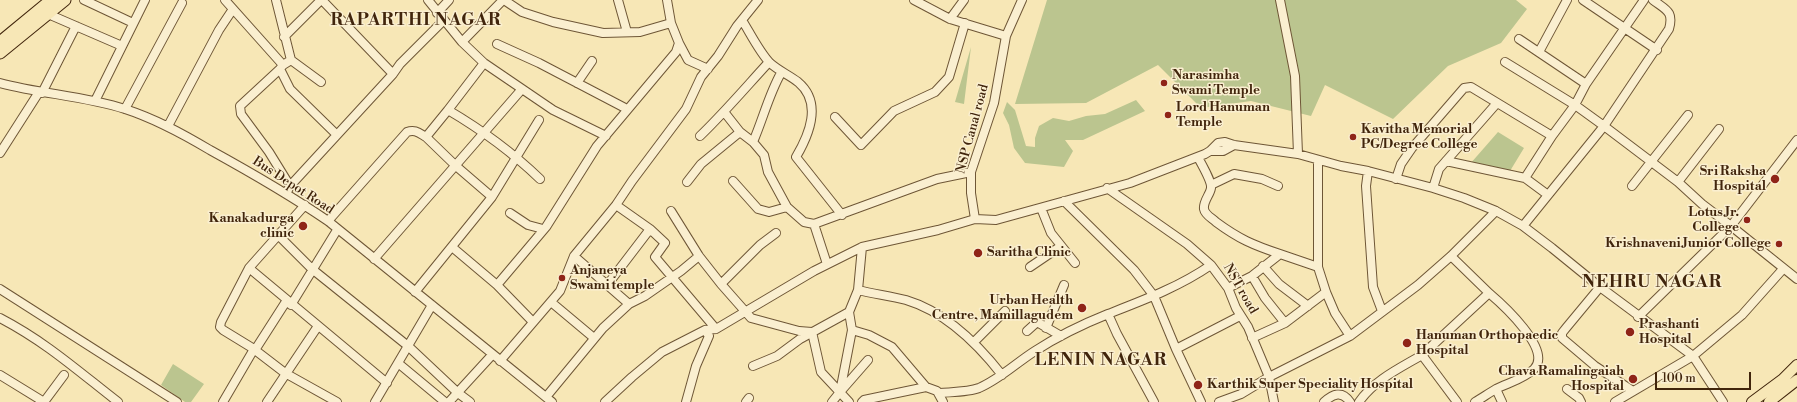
<!DOCTYPE html>
<style>
body{margin:0}
#map{position:relative;width:1797px;height:402px;overflow:hidden;background:#f7e7b6;font-family:"Libre Bodoni",serif}
canvas{display:block}
.scale{position:absolute;left:1655px;top:372px;width:96px;height:18px;box-sizing:border-box;border:2px solid #41250c;border-top:0;padding-left:5px;font-size:12px;line-height:14px;white-space:nowrap;color:#41250c;-webkit-text-stroke:3px #faefd0;paint-order:stroke}
</style>
<div id="map">
<canvas width="1797" height="402"></canvas>
<div class="scale">100 m</div>
</div>
<script>
const context = document.querySelector('canvas').getContext('2d');
context.lineJoin = 'round';
function fillPath(path, color) { context.fillStyle = color; context.fill(path, 'evenodd'); }
function stroke(path, color, width, dash) { context.strokeStyle = color; context.lineWidth = width; context.lineCap = dash ? 'butt' : 'round'; context.setLineDash(dash || []); context.stroke(path); }
function write(font, color, halo, rows, align = 'center') {
  context.font = font + ' "Libre Bodoni",serif'; context.lineWidth = 3; context.setLineDash([]); context.textBaseline = 'middle'; context.strokeStyle = halo; context.fillStyle = color; for (const [text, x, y, turn = 0] of rows) {
    context.save(); context.translate(x, y); context.rotate((+turn || 0) * Math.PI / 180); context.textAlign = isNaN(turn) ? turn : align; if (halo) context.strokeText(text, 0, 0); context.fillText(text, 0, 0); context.restore();
  }
}
const green = new Path2D(`
 M1047,0h469l11,9 -26,34 -53,23 -55,53 -68,-34 -14,31 -60,-15 -50,7 -43,-43 -72,38 -71,1z
 M971,47l-7,57 -9,-2z
 M1136,100l9,11 -62,29h-18l8,11 -9,16 -39,-4 -11,-15 -5,-23 -6,-12 4,-11 8,8 11,36 9,1v-9l4,-12 14,-8 16,3 17,-5 19,-2z
 M1498,132l26,16 -14,23 -40,-7z
 M173,364l31,20 -13,18h-6l-24,-17z`);
const minor = new Path2D(`
 M84,0l49,23
 M225,0l58,65 -3,4 10,20 46,45
 M276,0l15,60 -8,5
 M322,0l71,74
 M428,0l34,42 22,21 69,47 53,26
 M618,0l9,32
 M667,0l4,23
 M914,0l36,19 56,17
 M1280,0l15,76 3,78
 M1583,0l74,50
 M437,13l12,-13
 M48,14l74,32
 M950,19l14,-19
 M742,20c8,13 18,33 28,43 9,8 19,12 28,19 25,21 11,53 -2,75l46,58
 M284,37l37,-37
 M1519,39l67,45
 M462,42l41,-42
 M679,43l9,17 20,9
 M497,44l42,19 88,46
 M1539,52l28,-52
 M291,60l30,22
 M1505,62l70,43 29,21 74,56 24,22 29,22 66,53
 M280,69l-40,37 1,8 28,38 21,34
 M0,83c41,11 85,13 125,26 31,10 58,25 85,41 40,22 80,45 118,71l224,181
 M577,83l15,-22
 M42,93l34,-67
 M95,101l50,-101
 M125,109l57,-106
 M448,110l36,-47
 M835,117l26,28 33,-34 41,-19 14,-15 16,-54
 M168,126l51,-96 14,-21
 M740,132l13,10 11,13 4,17 19,35
 M700,136c24,-23 46,-49 69,-74
 M426,137l30,29 36,31
 M753,142c10,-23 16,-48 28,-69
 M1210,151h13l11,-6
 M0,153l39,-61
 M1198,157c3,7 14,24 13,31 -1,7 -8,13 -7,21 1,6 8,9 12,13 23,17 37,23 64,32
 M1318,160v107l8,25 9,21 15,23
 M1446,161l79,17 23,17
 M1368,171l-2,15 7,101 9,24
 M1525,178l27,-42 23,-31 11,-21 58,-84
 M1396,179l5,-15 11,-16 52,-60 7,-1 81,49
 M733,181l25,28 11,3 18,-5 17,15 10,2 123,-45 34,-7
 M687,182l14,-18 39,-32 -15,-19
 M1678,182l41,-53
 M1211,185l23,-11 28,5 16,7
 M1632,186l56,-71
 M1107,188l80,56 24,21 17,23 8,20 12,19 21,50 5,25
 M1433,188l6,-19 58,-66
 M286,194l4,-8 103,-112 7,-10 44,-44
 M1064,201l70,69 20,26 22,53 25,53
 M616,205l34,24 15,14 -10,14 61,72
 M1041,208l10,25 24,30
 M671,211l28,45 22,28 30,34 48,13 13,1 9,40 28,30
 M510,213l18,12 15,4
 M975,219l-4,-26v-21l23,-69 12,-67 16,-36
 M328,221l79,-89c8,-3 12,1 19,5l22,-27c34,20 64,42 92,69
 M814,224l13,40
 M1523,226l81,-100 65,-97c5,-18 -3,-19 -16,-29
 M278,235l34,34 96,77 50,47 12,9
 M452,247l45,38 36,37
 M574,256l55,48
 M1451,256l38,37 -67,62 35,47
 M374,259l148,-170
 M1263,266l16,18 29,22
 M1030,267l31,-21
 M249,268l138,115
 M1252,276l13,22 20,25
 M608,284l42,-55
 M721,284l39,-39 16,-12
 M497,285l49,-58 51,-81 79,-94 3,-9 -8,-20 -31,9 -37,1 -50,-11 -31,-10 -18,-12
 M1600,287l-34,41 -4,5v5l33,28 38,25
 M1228,288l24,-12 28,-22 38,13
 M0,289l177,113
 M858,290c16,4 33,6 48,10 40,12 71,43 96,75
 M415,292l77,-95 47,-77
 M551,302l43,36
 M291,305l46,-75
 M1108,314c36,-14 71,-27 103,-49
 M1638,317l93,-91 66,-86
 M0,318c46,24 78,53 118,84
 M1046,328l18,-43
 M852,330l17,5 23,12 34,40
 M1027,331l10,-9 24,14
 M1252,338l33,-15 41,-31
 M974,342l31,-31
 M254,349l-31,-19 -3,-3 1,-5 28,-54 56,-63
 M1176,349l64,-33
 M255,350l30,23 52,29
 M500,361l60,-70 14,-35 42,-51 16,-24 54,-72 15,-32 17,-21 19,-30 21,-26
 M398,363l47,39
 M753,366l24,-10 23,-17 49,-27
 M0,375l44,27
 M1496,389l6,13
 M1567,389l12,9 2,4
 M840,392l28,-32
 M940,393c11,-1 29,-1 39,-5 21,-9 37,-25 56,-37 23,-15 48,-27 73,-37l9,20 37,68
 M546,397l57,-69 26,-24 16,-8 36,-25 18,-15
 M44,402l20,-27
 M223,402l31,-53 1,1 32,-50
 M267,402l51,-76
 M375,402l57,-97
 M449,402l43,-47
 M605,402l27,-25 30,-25 43,-22 11,-1 98,-58 48,-24 76,-17 37,-11 21,1 134,-37 75,-29 5,-3 8,-8 7,-1 9,3 64,9 43,12 27,5 65,17 31,10 32,13 27,15 29,22 48,39 93,69 30,46
 M686,402l10,-36 13,-30 -4,-6
 M746,402l3,-4
 M832,402l8,-10 12,-62 -3,-18 9,-22 4,-43
 M862,402l2,-2 62,-13 11,4 6,11
 M1219,402l22,-8 28,-17 81,-41 68,-51 33,-29 45,-45
 M1324,402c9,-8 18,-12 26,0
 M1359,402c15,-22 41,-34 63,-47
 M1475,402c7,-4 14,-9 21,-13 12,-6 28,-10 38,-20 19,-19 -32,-65 -45,-76
 M1615,402l78,-46 49,-41 41,-46`);
const major = new Path2D(`
 M1752,402l31,-23 14,-14
 M1769,402l28,-22`);
const highway = new Path2D(`
 M0,42l51,-42
 M0,53l65,-53`);
const markers = [
 [1164,83,4,"#8f2418"],
 [1168,115,4,"#8f2418"],
 [1353,137,4,"#8f2418"],
 [1775,179,5,"#8f2418"],
 [1747,220,4,"#8f2418"],
 [303,226,5,"#8f2418"],
 [1779,244,4,"#8f2418"],
 [978,253,5,"#8f2418"],
 [562,278,4,"#8f2418"],
 [1082,308,5,"#8f2418"],
 [1630,332,5,"#8f2418"],
 [1407,343,5,"#8f2418"],
 [1633,379,5,"#8f2418"],
 [1198,385,5,"#8f2418"]
];
const poiNames = [
 ["Narasimha",1172,76],
 ["Swami Temple",1172,91],
 ["Lord Hanuman",1176,108],
 ["Temple",1176,123],
 ["Kavitha Memorial",1361,130],
 ["PG/Degree College",1361,145],
 ["Sri Raksha",1766,172,"right"],
 ["Hospital",1766,187,"right"],
 ["Lotus Jr.",1739,213,"right"],
 ["College",1739,228,"right"],
 ["Kanakadurga",294,219,"right"],
 ["clinic",294,234,"right"],
 ["Krishnaveni Junior College",1771,244,"right"],
 ["Saritha Clinic",987,253],
 ["Anjaneya",570,271],
 ["Swami temple",570,286],
 ["Urban Health",1073,301,"right"],
 ["Centre, Mamillagudem",1073,316,"right"],
 ["Prashanti",1639,325],
 ["Hospital",1639,340],
 ["Hanuman Orthopaedic",1416,336],
 ["Hospital",1416,351],
 ["Chava Ramalingaiah",1624,372,"right"],
 ["Hospital",1624,387,"right"],
 ["Karthik Super Speciality Hospital",1207,385]
];
const streetNames = [
 ["NSP Canal road",973,129,-75],
 ["Bus Depot Road",293,186,33],
 ["NST road",1240,289,60]
];
const districtNames = [
 ["RAPARTHI NAGAR",416,21],
 ["NEHRU NAGAR",1652,283],
 ["LENIN NAGAR",1101,361]
];
fillPath(green, '#bbc58f');
stroke(minor, '#6e5636', 10);
stroke(major, '#41250c', 12);
stroke(highway, '#41250c', 13);
stroke(minor, '#faefd0', 8);
stroke(major, '#f7e7b6', 10);
stroke(highway, '#f7e7b6', 11);
for (const [x, y, r, color] of markers) { const dot = new Path2D(); dot.arc(x, y, r, 0, 2 * Math.PI); context.fillStyle = color; context.fill(dot); stroke(dot, '#faefd0', 1.5); }
write('bold 13px', '#41250c', '#faefd0', poiNames, 'left');
write('13px', '#41250c', '#faefd0', streetNames);
context.letterSpacing = '1px';
write('bold 17px', '#41250c', '#faefd0', districtNames);
context.letterSpacing = '0px';
</script>
